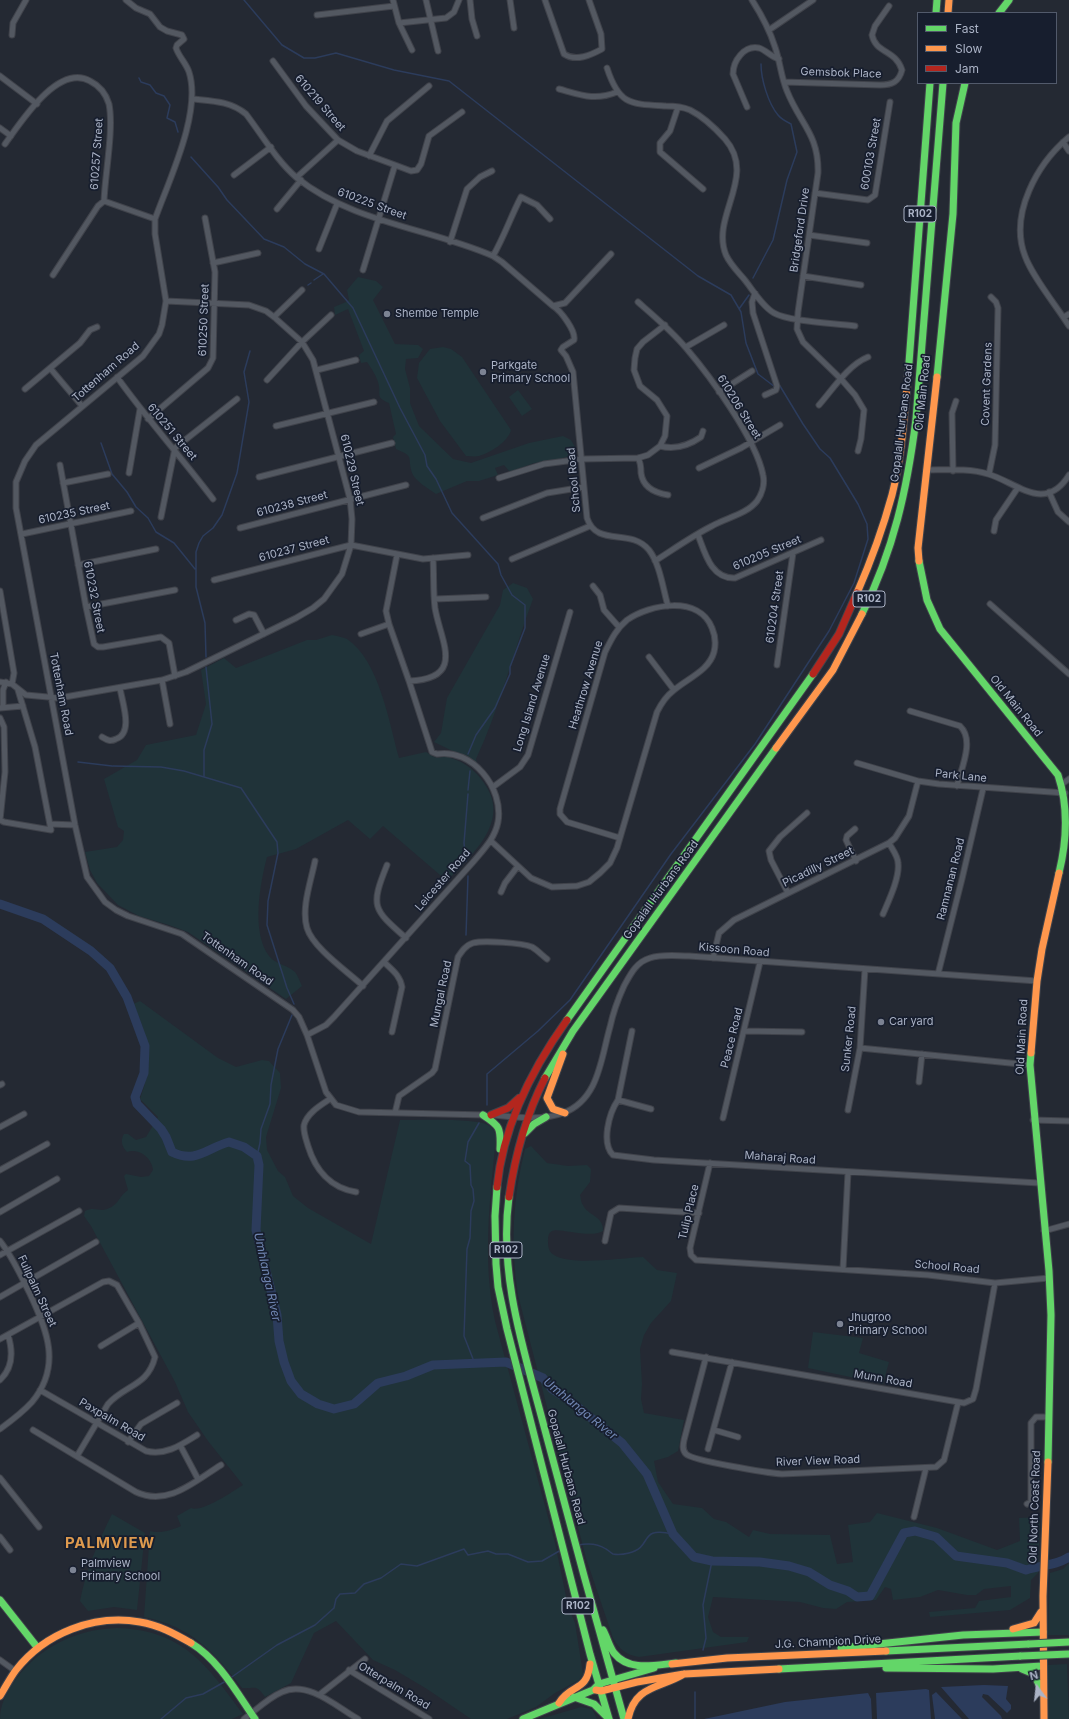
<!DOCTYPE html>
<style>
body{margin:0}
#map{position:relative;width:1069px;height:1719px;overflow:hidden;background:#242933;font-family:Inter,sans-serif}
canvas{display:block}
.legend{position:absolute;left:917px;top:12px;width:140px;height:72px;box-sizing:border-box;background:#171e2e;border:1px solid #525a6b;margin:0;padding:5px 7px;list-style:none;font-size:12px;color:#abb3c6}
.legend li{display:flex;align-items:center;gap:8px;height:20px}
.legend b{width:20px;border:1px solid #525a6b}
.north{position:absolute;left:1017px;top:1667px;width:40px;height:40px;-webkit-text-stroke:3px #171e2e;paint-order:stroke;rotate:345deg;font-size:11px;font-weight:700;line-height:16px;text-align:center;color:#abb3c6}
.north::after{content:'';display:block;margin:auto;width:14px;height:18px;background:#abb3c6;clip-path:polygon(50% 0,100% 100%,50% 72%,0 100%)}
</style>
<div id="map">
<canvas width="1069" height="1719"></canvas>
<ul class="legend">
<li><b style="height:5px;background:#63d668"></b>Fast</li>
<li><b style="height:5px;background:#ff974d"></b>Slow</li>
<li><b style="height:5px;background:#b3261e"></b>Jam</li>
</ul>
<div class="north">N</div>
</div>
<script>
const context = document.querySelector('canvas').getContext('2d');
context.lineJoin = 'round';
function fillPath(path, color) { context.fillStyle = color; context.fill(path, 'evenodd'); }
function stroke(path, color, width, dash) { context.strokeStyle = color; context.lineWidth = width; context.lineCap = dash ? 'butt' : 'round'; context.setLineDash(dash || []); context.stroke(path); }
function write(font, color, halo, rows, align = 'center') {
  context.font = font + ' Inter,sans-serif'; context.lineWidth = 3.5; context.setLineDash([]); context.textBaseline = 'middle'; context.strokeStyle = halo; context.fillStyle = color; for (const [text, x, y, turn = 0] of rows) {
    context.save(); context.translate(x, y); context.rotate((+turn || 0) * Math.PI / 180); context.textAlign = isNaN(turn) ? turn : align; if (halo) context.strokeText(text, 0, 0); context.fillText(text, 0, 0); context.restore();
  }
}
const green = new Path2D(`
 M358,277l18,4 7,6 -10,13 22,44 23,1 5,4 -5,9 -12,1 -1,10 5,19v15l9,23 34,33 18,4 58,-20 34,-7 8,4 4,7 -3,8 -18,6 -20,2 -24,9 -6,-7 -9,3 3,7 -19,6h-12l-31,13c-7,-5 -21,-13 -24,-21 -5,-17 3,-16 -16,-24l-3,-12 3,-3 -7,-31c-15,-6 -7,-9 -11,-21 -2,-7 -7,-14 -11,-20l-6,1 -2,-8 5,-4 -16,-42 -13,6 -1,-8 12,-5 3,-2 -2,-10z
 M443,347l8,2 11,8 49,73c-3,12 -21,23 -32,26 -4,1 -9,0 -13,0l-26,-35 -23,-43 2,-15 11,-14z
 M518,390l14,19 -10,7 -13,-19z
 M513,583l14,5 6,11c-20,53 -33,109 -57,160l1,4 -43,-21 7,-9 6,-35 53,-93 3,-15z
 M332,635c5,1 11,2 15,4 32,21 42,83 52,119l27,-6 8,5c6,2 9,-2 17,1 15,5 25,13 33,25 28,39 -13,72 -37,98l-64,-55 -13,13 -22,-19 -52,29 -29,8c-7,27 -16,75 2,99 6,8 19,9 26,16 3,4 5,10 7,14l-16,13 -98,-67 -19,-7 -30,-9 -21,-11 -21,-22 -7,-13 -5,-18 32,-5 6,-7 1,-9 -6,-4 -14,-48 33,-19 9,-15 50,-10 10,-31 -5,-34 23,-12 12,10 71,-28h9z
 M140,1001l78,57 18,9 26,-7 7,1 11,12 1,15 -15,49 1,13 11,21 7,6 8,19 15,12 63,36 29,-124c18,0 75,-2 88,5 5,2 7,7 8,12 -6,62 -14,122 -1,184l60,222 13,63 7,17 8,51 -4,6 -24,13 -19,14 -29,12h-36l-44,-30 -32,-19 -22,-10 -37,-39 -22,12 -23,50 -26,14c-9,-13 -10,-8 -23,-9 -29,-37 -50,-61 -98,-71l6,-86c10,3 22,-1 31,-5l-4,-10 14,-8c11,5 42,-17 52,-23l-35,-44 -20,-29 -13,-30 -84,-156 -7,-10 1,-5c9,-5 14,1 22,-2 11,-3 12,-13 21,-19l-4,-14 2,-2 15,3 8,-1 4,-6c-1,-12 -14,-22 -26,-18 -5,-5 -7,-12 -3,-18h4l8,6 10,-3 12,-20 -18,-18c14,-38 10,-59 -7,-95z
 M531,1146l16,17 21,3 19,-1 4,4 -1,13 -10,13c1,3 1,8 3,10 5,11 21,11 20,26 -13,8 -45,-4 -51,0 -4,2 -4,7 -4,11 0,5 1,10 6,13 17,11 68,3 89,2l14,13 20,3 -6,28 -20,22 -7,12 -4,14 2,35 -1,15 3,14 40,7 -6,31 -10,6 -14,4 4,21 15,22 29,4 12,11 12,3 23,15 4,-7 17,4 60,1 7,29 16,-2 -5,-37 22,-3 7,-9 60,15 60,22 23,-9 -1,-23 21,-1 -2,56 -7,7 -1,18 -20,12 -80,7 -1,-5 46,-4 4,-7 32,-4v-11l-27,3 -8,6h-9l-29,-5 -18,7 -27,3 -2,-11 -6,-2 -9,13 -29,2 -11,7 -13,-1 -23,-6 -87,-5 -5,20 5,15 8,5h28l-2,5 -108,15c-13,-2 -20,-8 -26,-19l-27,-80 -68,-263c-8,-50 -5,-98 7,-146z
 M813,1332l50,6 -4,15 30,9 -6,22 -75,-16z
 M112,1514l33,19 -8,77 -23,-3 -26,4 -8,-10c6,-31 18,-59 32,-87z
 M1069,1563v72h-21l2,-62 13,-4z
 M117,1628c66,2 90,37 126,86l-11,5h-232c0,-13 5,-23 12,-34 23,-36 63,-56 105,-57z
 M1067,1664l2,55h-20l-1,-54z
 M581,1707l11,2 5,10h-57z`);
const water = new Path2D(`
 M984,1685l24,1 -2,13 5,6v4l-4,4 -19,-18 -5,-1 -1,3 19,19 1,3h-33l-28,-32z
 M926,1689l3,1 2,29h-54l-1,-26z
 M936,1692l26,27h-27l-3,-24z
 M868,1693l3,6 1,20h-168l81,-17z`);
const stream = new Path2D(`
 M244,0l38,45 22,13h11l21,-5 58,17 55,11 249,195 33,19 10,17 5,31 12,31 17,13
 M139,78l2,4 9,3 6,8 8,3 6,9 -3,13 8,4 3,10
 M191,157l27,30 9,13 37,39 20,8 21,17 19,10 29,34 47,100 25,47 2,11 9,13 16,34 46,51 3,11 11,20 13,10v23l-15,39v7l-15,34 -19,27 -8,19
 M753,278l20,-38 14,-60 10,-28 -6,-28c-4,-2 -10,-5 -13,-9 -10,-12 -17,-36 -17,-51
 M314,280l9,-6
 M308,285l3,-2
 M739,309l10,-14
 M101,443l11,31 15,18 9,15 12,11 8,14 18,11 21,26
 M206,657l-1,-34 -9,-36v-35l3,-9 4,-7 10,-8 9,-13 15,-42 12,-71 -5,-30 6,-21
 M78,762l34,4
 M113,766l48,1 23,4 57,17 36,54 1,11 -10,48 -1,24 20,63 7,16
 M204,777v-27l8,-26 -6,-57
 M468,790l2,-19
 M466,861l-2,-18 4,-49
 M466,935l2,-59
 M487,1105v-31l51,-43 32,-31 101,-146 84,-110 74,-113 25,-48 14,-44 -1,-15 -9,-20 -28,-46 -10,-9 -17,-25 -23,-38
 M257,1156l3,-13 1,-14 9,-25 1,-19 7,-36 14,-34
 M475,1364l-11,-28 3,-87 3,-11 1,-27 3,-10 -1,-12 -2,-4 -1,-20 -5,-4 3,-19 11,-19
 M578,1545c10,-2 19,-2 28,4 2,1 5,4 7,5 5,1 12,0 16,-1 25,-6 8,-27 44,-19
 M703,1650l3,-12 -3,-33 9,-44
 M229,1679l48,-34 38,-20 19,-17 2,-9 4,-5 15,-1 9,-9 17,-6 20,-14 16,2 47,-17 4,6 20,-4 8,3h12l20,8 14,-1 19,-11
 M695,1692v27
 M161,1719l25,-21 17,-4 23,-13`);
const river = new Path2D(`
 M0,904l43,15 48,32 19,17 17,29 18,49 -1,27 -9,24 2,7 24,25 5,8 6,15c24,12 35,-4 57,-10l15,5 13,9 2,9 -3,65 21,85 2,26 5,21 7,19 10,13 17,10 16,5 20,-5 24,-21 28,-7 27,-11 73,-3 37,16 9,11 17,11 53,43 25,31 26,60 21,23 18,4 48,1 29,4 20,6 21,13 18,6 9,6 13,-1 34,-63 11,-2 21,6 20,19 51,7 19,7c14,-5 30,-4 43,-13`);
const street = new Path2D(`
 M126,0l10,8 14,6 10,13 7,4 15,4 2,4 -7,6 -1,3c3,9 10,15 13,24 13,40 -20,108 -34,147v15l11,67 -4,24 -3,9 -16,22 -107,89 -11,16 -9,21v26l59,317 12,52 18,25 11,8 12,6 54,18 111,76 6,7 8,18 19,57 10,13 23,7 126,3
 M393,0l6,23 13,27
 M426,0l12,51
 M470,0l2,19 5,17
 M510,0l4,28
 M545,0l19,54c12,8 27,1 38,-5l-1,-15 -12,-34
 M752,0c9,14 18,31 23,47 5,14 6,30 12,44 13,33 32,43 31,82l-20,139 -1,17 6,13 38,37 14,16 9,15 -3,29 -3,12
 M317,15l77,-9
 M399,23l47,-5 8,-6 5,-12
 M769,30l44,-30
 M12,35l1,-12 13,-23
 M273,61l33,45 32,34 19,11 38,14 -32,105
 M607,68c12,37 23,36 59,38 8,0 17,1 24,4 12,6 26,19 35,29 33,38 -15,77 1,116 4,9 12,17 18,24 9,11 18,27 30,34 16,9 61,10 81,13
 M0,76l37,28
 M784,82l96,3c12,0 19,-3 22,-15 -7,-21 -26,-16 -30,-35l3,-9 14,-20
 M559,89c22,6 36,12 58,3
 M193,99c19,2 37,2 53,15 16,21 31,47 51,64 56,45 132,50 196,78l9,6 51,44 12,-3 46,-49
 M678,107l-8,24 -10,12v9l43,37
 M747,107l-14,-33c0,-13 11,-29 26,-26 7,2 12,9 20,11
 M0,128l11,8
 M1069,137c-32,27 -60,77 -44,119 8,22 31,49 44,70
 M1063,142l6,9
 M5,144c16,-22 53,-81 85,-63 10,5 16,13 19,23 5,25 -4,70 -5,97l51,18
 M369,156l18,-35 42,-35
 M395,165l16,6 6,-1 4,-6 8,-28 33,-24
 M234,175l37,-28
 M297,177l41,-37
 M815,193l53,7 7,-5 15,-93
 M277,209l24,-29
 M809,235l58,8
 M450,242l17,-53 13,-12 12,-6
 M319,249l18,-45
 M493,256c11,-19 18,-40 28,-59l16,8 13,14
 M213,263l45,-10
 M53,275l45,-69 6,-5
 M803,276l58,9
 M755,293l-3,9 1,11 24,73 -1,4 -11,5
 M638,302c16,14 34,29 48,46 24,28 70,91 77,127 2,9 -1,19 -6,26 -10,13 -31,17 -45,25 -20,10 -38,23 -57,35
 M553,306c8,5 23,25 21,34l-11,7 -2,3 5,6 7,16 14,146c10,30 43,9 62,32 11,14 14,39 19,56
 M274,317l28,-27
 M1064,317l5,-3
 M686,347l38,-22
 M50,368l32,38
 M317,370l39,-10
 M117,377c30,42 65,81 96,122
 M267,380l35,-38 29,-27
 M25,389l55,-46 10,-13 7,-3
 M719,392l33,-21
 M819,405c14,-16 29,-40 49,-48
 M148,419l60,-51 5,-10 2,-86 -10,-54
 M276,426l98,-24
 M660,446c15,4 28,0 41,-9l2,-6
 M638,458c3,5 3,10 3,15 2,15 14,20 27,22
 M60,465l26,142 8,37 4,3h5l58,-10 8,6 6,33
 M699,468l42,-20 39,-23
 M926,470c20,0 43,-2 62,4 28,8 57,40 81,1
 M953,471l-1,-58 4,-12
 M129,473l11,-64
 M989,474l6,-29 3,-137 -2,-6 -5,-5
 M259,477l133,-34
 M499,478l45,-14 38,-5 56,-1 10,-3 12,-9 5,-10 2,-20 -10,-16 -17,-14 -6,-16 1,-12 2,-9 6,-7 22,-17
 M63,483l45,-9
 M1049,492l9,20 11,10
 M161,517l14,-69 62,-49
 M483,518l64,-25 37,-6
 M240,528l166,-43
 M994,531l2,-11 21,-31
 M22,534l109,-23
 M698,535c7,18 13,44 37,43l86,-38
 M397,555l-11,56 3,13 20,57c58,-2 31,-41 26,-73 -2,-16 -1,-33 -2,-50
 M512,559l78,-33
 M78,565l78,-16
 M214,580l137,-35 72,14 45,-4
 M593,586l7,9 4,15 15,17
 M0,591l14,82 -2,11
 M435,599l51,-2
 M990,604l79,70
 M86,607l89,-17
 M236,620l13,-6 5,1 10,19
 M361,634l28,-10
 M649,657l25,33
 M777,665l16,-112
 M162,680l8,44
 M0,682l12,2 14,11 33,3 103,-18 24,-8 110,-54 17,-10 11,-9 18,-25 9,-29 1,-26 -2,-20 -37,-139 -11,-18 -28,-25 -8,-6 -17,-6 -83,-4
 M3,707v-17l3,-8
 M0,708l23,-2
 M910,711l50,15c15,14 1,43 -3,60
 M0,718l4,9 1,45 -5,48 4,2 47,8 -16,-83 -17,-57
 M102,737c5,3 8,5 14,2 18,-6 6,-37 4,-51
 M857,763l61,18 21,3 126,9
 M1062,784l7,-5
 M493,787l27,-20 8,-12 42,-143
 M50,824l25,1
 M855,829l-8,7 -1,4 10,21
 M491,841l40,37 21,9 25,-1 12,-4 11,-9 10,-10 7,-15 40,-136c4,-8 8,-15 16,-21 13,-12 36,-20 41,-39 2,-8 1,-17 -2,-24 -13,-33 -62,-24 -85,-8 -11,9 -16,20 -22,32l-45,157v5l7,8 53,16
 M315,861c-4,20 -14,47 -8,67 6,20 41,44 56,58
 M387,865c-17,42 -14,44 19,73
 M501,892l4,-9 13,-17
 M788,893l-17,-33 -2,-9 11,-14 27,-24
 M883,914c6,-14 17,-37 15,-51 0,-7 -6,-14 -9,-20
 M713,958l6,-25 15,-13 155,-77 6,-5 14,-22 9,-35
 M384,962c8,8 16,13 18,25l-10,45
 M938,974l24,-95 21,-90
 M744,1031l58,1
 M307,1035l19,-10 8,-8 140,-156c10,-12 21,-23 24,-39 6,-34 -26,-74 -61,-68l-5,-2 -23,-71
 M860,1048l170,17
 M919,1082l3,-28
 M0,1085l2,-1
 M330,1099c-9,6 -23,14 -26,26 -1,7 2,14 4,21 7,23 22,42 48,46
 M618,1100l14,-69
 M651,1109l-33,-9c-9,13 -17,43 -5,55l41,5 385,23
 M848,1110l12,-62 5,-79
 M395,1113l4,-17 33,-23 3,-4 23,-112c4,-6 8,-12 15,-14 11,-3 49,0 59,4 5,3 10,8 15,12
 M493,1115c22,2 49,6 70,-2 36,-13 38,-55 47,-86 3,-14 8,-28 14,-41 6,-11 12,-24 26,-28 12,-4 26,-2 39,-2l348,25
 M723,1118l37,-156
 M1033,1120l36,1
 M0,1127l24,-13
 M710,1163l-20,85 1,7 5,5 232,15 67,8 54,-5
 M0,1170l47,-26
 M0,1212l57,-33
 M1044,1231l25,-7
 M0,1241c12,15 21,35 30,53 17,36 32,72 2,108 -9,10 -21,19 -32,27
 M605,1241l6,-28 8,-5 80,5
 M0,1255l79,-44
 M843,1269l5,-97
 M0,1297l96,-55
 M0,1339l103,-57 6,-1 8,4 22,38 16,34c-7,29 -30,28 -47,47l-31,52
 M101,1346l38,-23
 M672,1352l292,51 9,-4 3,-10 19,-106
 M706,1357l-22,83c-1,5 -2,10 2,14 7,7 83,19 96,20l154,-7 8,-7 14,-57
 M0,1380c13,-12 13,-29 8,-45
 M40,1390l106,61c19,5 35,-6 51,-16
 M33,1430l103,62c32,15 59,-11 85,-27
 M714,1430l24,7
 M128,1442l13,-18 36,-21
 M180,1445l18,34
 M708,1449l24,-87
 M0,1478l39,49
 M1027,1504l4,-2v-79l5,-6h13
 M914,1517l12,-49
 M0,1537l10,13
 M0,1660l14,10
 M349,1670l80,49
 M319,1695l46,-36
 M244,1719c12,-9 24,-21 38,-27 26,-12 55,15 76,27`);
const fast = new Path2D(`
 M936,13l1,-13
 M999,13l10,-13
 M908,376l22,-293
 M937,377l16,-163 3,-91 9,-40
 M919,561l8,39 13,29 118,146c11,33 9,65 1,98
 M862,614c32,-65 45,-124 54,-195l27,-336
 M567,1020l246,-346
 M1031,1053l-1,12 19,206 2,44 -3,147
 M545,1078l28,-47 203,-283
 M483,1115c17,11 18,13 17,34
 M525,1133l9,-9 12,-7
 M497,1187l-2,29 1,48 2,23 9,42 83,325 19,65
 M509,1197c-11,81 17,159 37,237 25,95 51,190 78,285
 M0,1600l37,47
 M603,1630c4,7 6,16 11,23 15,19 41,12 62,10
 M191,1643c28,17 46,50 64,76
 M841,1648l122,-13 80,-3
 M886,1651l143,-7
 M886,1668l107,1 49,-3
 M779,1669l242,-13
 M1022,1669l12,5 6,13
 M574,1697l20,7 15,15
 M523,1719l70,-29 6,-6 55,-16`);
const slow = new Path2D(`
 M948,13l1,-13
 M919,561l-1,-13 19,-171
 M857,593c14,-32 26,-65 35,-98 10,-39 12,-80 16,-119
 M776,748l57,-78 29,-56
 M1031,1053l6,-72 5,-32 17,-76
 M563,1054l-16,44 6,11 12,4
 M1013,1629l21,-6 7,-11
 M672,1664l55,-6 159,-7
 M596,1690l5,1 36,-9 47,-8 95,-5
 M0,1696c5,-8 10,-18 16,-26 29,-37 78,-56 124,-48 19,3 35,12 51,21
 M559,1703c12,-20 28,-10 31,-39
 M628,1719c7,-34 31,-30 56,-45
 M1044,1719l-1,-123 5,-134`);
const jam = new Path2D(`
 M813,674l26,-40 18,-41
 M491,1115l17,-7 11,-10
 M497,1187c6,-61 35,-118 70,-167
 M509,1197c6,-41 17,-82 36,-119`);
const fastBridge = new Path2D(`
 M1029,1644l40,-2
 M1021,1656l48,-2`);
const markers = [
 [387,314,4,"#7c8393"],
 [483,372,4,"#7c8393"],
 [881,1022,4,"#7c8393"],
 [840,1324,4,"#7c8393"],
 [73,1570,4,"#7c8393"]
];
const shields = [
 [920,214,32],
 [869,599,32],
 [506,1250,32],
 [578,1606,32]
];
const shieldNames = [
 ["R102",920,214],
 ["R102",869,599],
 ["R102",506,1250],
 ["R102",578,1606]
];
const streetNames = [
 ["Gemsbok Place",841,73,2],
 ["610219 Street",320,103,49],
 ["610257 Street",97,154,-86],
 ["600103 Street",871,154,-80],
 ["610225 Street",372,204,20],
 ["Bridgeford Drive",800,230,-82],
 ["610250 Street",204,320,-88],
 ["Tottenham Road",106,372,-41],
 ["Covent Gardens",987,384,-88],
 ["Old Main Road",923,393,-84],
 ["610206 Street",739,407,58],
 ["Gopalall Hurbans Road",902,423,-83],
 ["610251 Street",172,432,50],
 ["610229 Street",352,470,77],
 ["School Road",574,480,-95],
 ["610238 Street",292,504,-15],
 ["610235 Street",74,513,-12],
 ["610237 Street",294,549,-15],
 ["610205 Street",767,553,-23],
 ["610232 Street",94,597,79],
 ["610204 Street",775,607,-82],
 ["Heathrow Avenue",586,685,-73],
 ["Tottenham Road",61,694,79],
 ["Long Island Avenue",532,703,-73],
 ["Old Main Road",1016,706,51],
 ["Park Lane",961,776,6],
 ["Picadilly Street",818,867,-26],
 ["Ramnanan Road",951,879,-76],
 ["Leicester Road",443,880,-49],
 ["Gopalall Hurbans Road",661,890,-54],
 ["Kissoon Road",734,950,5],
 ["Tottenham Road",237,959,35],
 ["Mungal Road",441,994,-78],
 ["Old Main Road",1022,1037,-87],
 ["Peace Road",732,1038,-76],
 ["Sunker Road",849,1039,-84],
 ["Maharaj Road",780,1158,4],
 ["Tulip Place",689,1212,-77],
 ["School Road",947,1267,5],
 ["Fullpalm Street",37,1291,65],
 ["Munn Road",883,1379,10],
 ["Paxpalm Road",112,1420,30],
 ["River View Road",818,1461,-2],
 ["Gopalall Hurbans Road",566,1467,75],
 ["Old North Coast Road",1035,1507,-88],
 ["J.G. Champion Drive",828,1642,-3],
 ["Otterpalm Road",394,1686,31]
];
const poiNames = [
 ["Shembe Temple",395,314],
 ["Parkgate",491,366],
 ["Primary School",491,379],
 ["Car yard",889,1022],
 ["Jhugroo",848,1318],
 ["Primary School",848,1331],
 ["Palmview",81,1564],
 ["Primary School",81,1577]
];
const waterNames = [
 ["Umhlanga River",267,1277,78],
 ["Umhlanga River",580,1409,39]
];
const districtNames = [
 ["PALMVIEW",110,1543]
];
fillPath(green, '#203339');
fillPath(water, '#2c3c5c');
stroke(stream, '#2c3c5c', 1.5);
stroke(river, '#2c3c5c', 9);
stroke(street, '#40434b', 7);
stroke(fast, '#40434b', 9);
stroke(slow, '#40434b', 9);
stroke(jam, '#40434b', 9);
stroke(street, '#535861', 5);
stroke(fast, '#63d668', 7);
stroke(slow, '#ff974d', 7);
stroke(jam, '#b3261e', 7);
stroke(fastBridge, '#40434b', 9, []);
stroke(fastBridge, '#63d668', 7);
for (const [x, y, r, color] of markers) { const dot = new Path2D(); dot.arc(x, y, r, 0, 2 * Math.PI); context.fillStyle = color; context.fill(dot); stroke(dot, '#171e2e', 1.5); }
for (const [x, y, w] of shields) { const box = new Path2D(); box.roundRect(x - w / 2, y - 8, w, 16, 3); context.fillStyle = '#171e2e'; context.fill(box); stroke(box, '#abb3c6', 1); }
write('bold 10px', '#abb3c6', null, shieldNames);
write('11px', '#abb3c6', '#171e2e', streetNames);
write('11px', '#abb3c6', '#171e2e', poiNames, 'left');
write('italic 12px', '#7086b2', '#171e2e', waterNames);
context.letterSpacing = '1px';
write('bold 15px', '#de9a4e', '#171e2e', districtNames);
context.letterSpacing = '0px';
</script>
